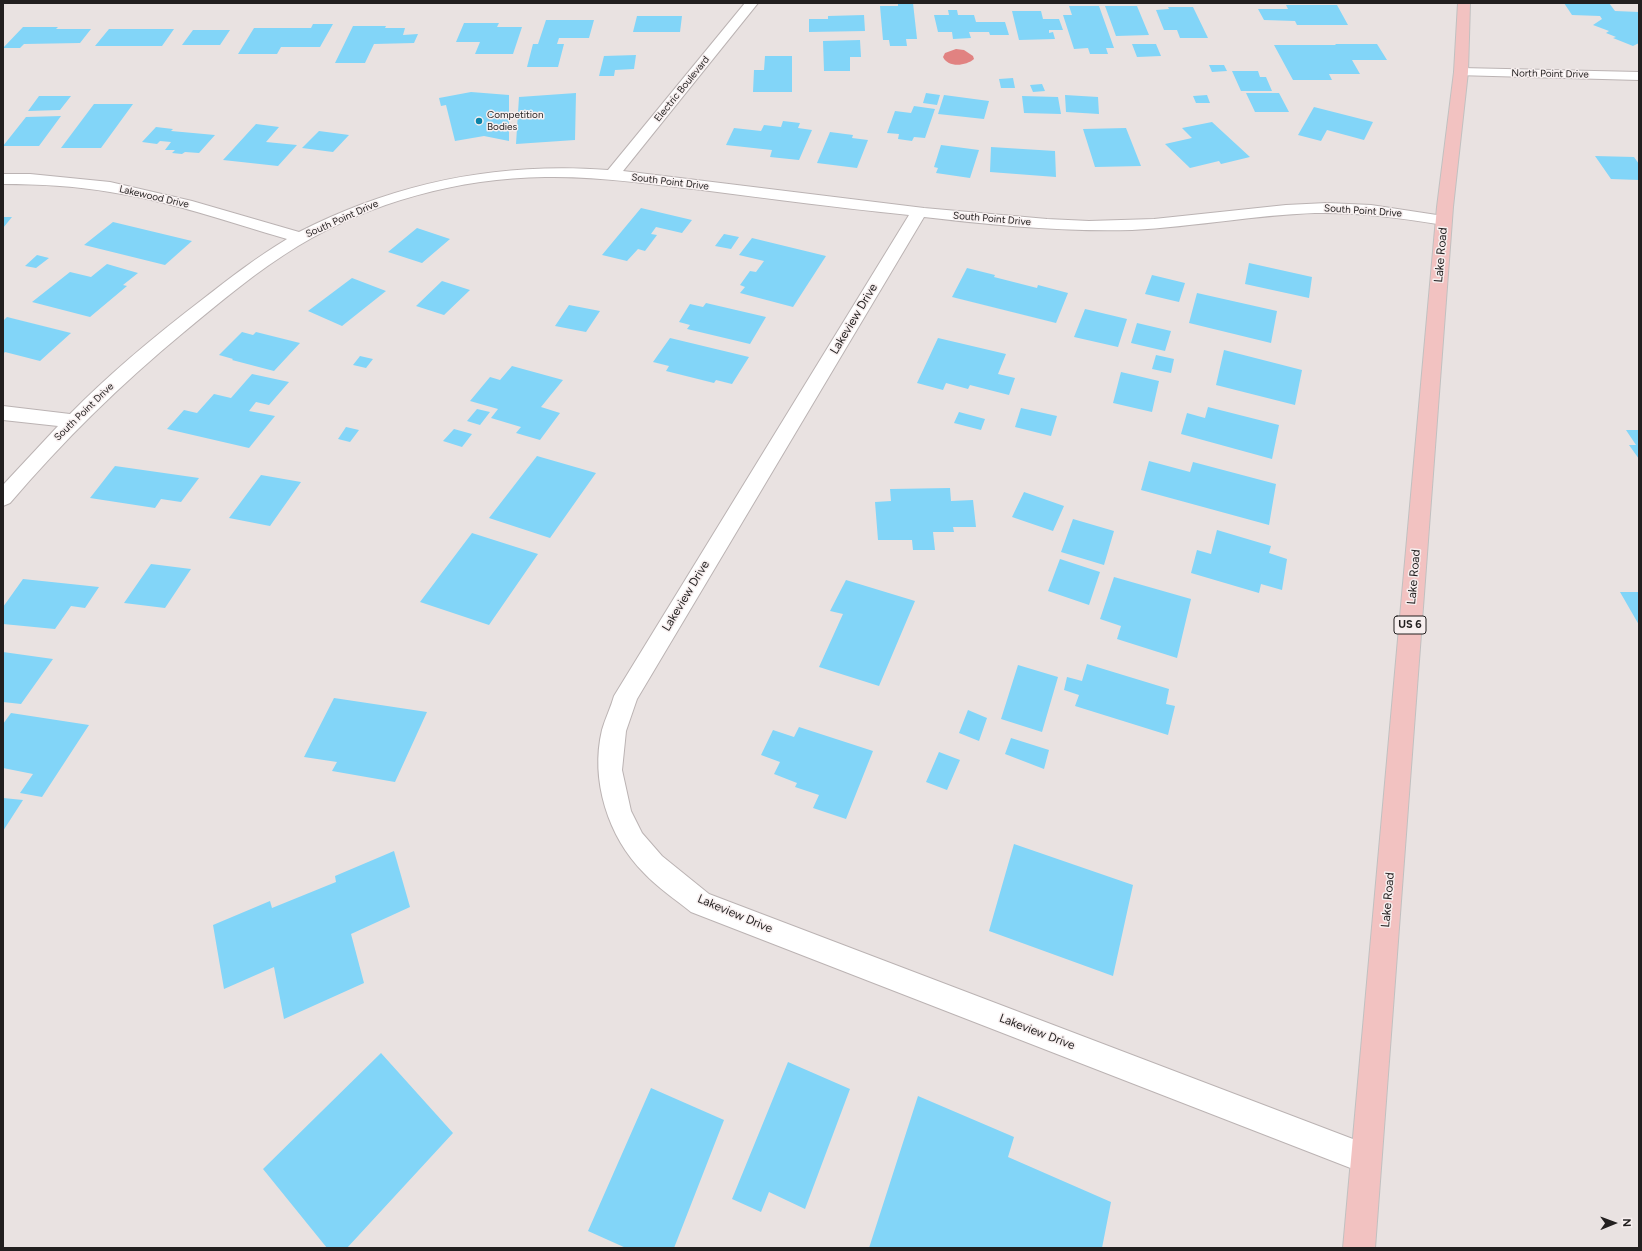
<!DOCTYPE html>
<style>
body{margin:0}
#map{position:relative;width:1642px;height:1251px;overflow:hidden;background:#e9e2e1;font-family:Figtree,sans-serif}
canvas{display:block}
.frame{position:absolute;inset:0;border:4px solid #221f1f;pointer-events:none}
.north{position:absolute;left:1594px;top:1203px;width:40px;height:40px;-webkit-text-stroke:3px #f7efef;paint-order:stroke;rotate:89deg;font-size:11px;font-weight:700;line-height:16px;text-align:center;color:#221f1f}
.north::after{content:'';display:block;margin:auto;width:14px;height:18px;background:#221f1f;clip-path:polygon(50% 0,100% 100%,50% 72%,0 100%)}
</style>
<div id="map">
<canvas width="1642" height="1251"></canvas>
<div class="frame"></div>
<div class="north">N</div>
</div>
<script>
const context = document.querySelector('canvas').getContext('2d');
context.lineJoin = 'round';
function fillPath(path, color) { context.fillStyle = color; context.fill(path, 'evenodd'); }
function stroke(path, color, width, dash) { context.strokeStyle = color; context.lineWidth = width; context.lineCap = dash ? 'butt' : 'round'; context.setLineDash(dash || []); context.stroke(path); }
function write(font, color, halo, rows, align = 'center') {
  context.font = font + ' Figtree,sans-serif'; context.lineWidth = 3; context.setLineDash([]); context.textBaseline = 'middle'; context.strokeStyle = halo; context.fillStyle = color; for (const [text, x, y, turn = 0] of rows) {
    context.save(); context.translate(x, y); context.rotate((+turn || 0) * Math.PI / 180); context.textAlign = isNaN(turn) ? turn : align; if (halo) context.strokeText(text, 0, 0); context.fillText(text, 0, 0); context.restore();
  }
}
const water = new Path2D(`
 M956,49l8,1 9,6 1,3c-8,7 -26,9 -31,-2l2,-4z`);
const building = new Path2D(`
 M913,3l4,36h-11l1,7h-17l-1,-6h-6l-3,-34h18v-2z
 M1564,3h45l6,8 24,1v31l-6,3 -20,-8 3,-1 -10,-4 3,-2 -16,-6 9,-6 -2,-3 -28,-1z
 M1286,5h51l11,20h-51l-2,-4 -31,-1 -6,-11h30z
 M1069,6h30l15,42h-8l2,6h-18l-2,-6 -14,1 -11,-34h9z
 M1105,6h32l12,29 -33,1z
 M1168,7h25l15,31h-28l-3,-8h-13l-8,-20 13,-1z
 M948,10h9l1,5h16l2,7h29l4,13h-19l-1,-3h-20l2,6 -18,1 -1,-7h-14l-4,-17h15z
 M1012,11h29l2,8h16l4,11h-14v3l4,-1 2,7 -36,1z
 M864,15l1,16 -56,1v-13h19v-3z
 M637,16h45l-2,16h-47z
 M546,20h48l-5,18h-30l-2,6h7l-6,23h-31l6,-23h5z
 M464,23h35l-2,4h25l-9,27h-38l5,-12h-24z
 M313,24h20l-13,23h-39l-4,7h-39l16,-26h57z
 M353,26h33l-1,2h20l-2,7 15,-1 -4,9 -40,1 -9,19h-30z
 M23,27h35l-2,2h35l-11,14 -56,1 -4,4h-17z
 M109,29h65l-12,17h-67z
 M193,30h37l-10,15h-38z
 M860,40l1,17h-11v14h-26l-1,-30z
 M1132,44h24l5,12 -24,1z
 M1335,44h42l10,16h-35l8,14h-31l3,6h-39l-19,-35h62z
 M636,55l-2,14 -19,1 -1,6h-15l5,-20z
 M765,56h27v36h-39l1,-22h10z
 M1209,65h15l3,6 -15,1z
 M1232,71h26l2,6h6l6,14h-31z
 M1013,78l2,10h-14l-2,-9z
 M1042,84l3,7 -12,1 -3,-7z
 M471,92l38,3v46l-25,-5 -29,5 -9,-36 -5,1 -2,-8z
 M576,93l-1,47 -59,4 3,-47z
 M926,93l14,2 -3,10 -14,-2z
 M1246,93h33l10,19h-34z
 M944,95l45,6 -5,18 -46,-5z
 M1065,95l33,2 1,17 -33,-2z
 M1207,95l3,8h-14l-3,-7z
 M39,96h32l-11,14 -32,1z
 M1022,96l36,1 3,17 -37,-1z
 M94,104h39l-32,44h-40z
 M914,106l21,3 -10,29 -11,-1 -2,4 -14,-2 1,-5 -12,-1 8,-22 16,2z
 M1314,107l59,15 -9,18 -37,-10 -6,11 -23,-6z
 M61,116l-22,30h-36l23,-29z
 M783,121l17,2 -2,5 14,2 -13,30 -29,-3 2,-7 -46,-5 8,-17 27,3 3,-6 17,2z
 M1212,122l38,35 -29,7 -2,-3 -29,7 -25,-24 27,-6 -10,-10z
 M256,124l23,3 -13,15 31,3 -19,21 -55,-6z
 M156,127l17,2 -2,2 44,4 -16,18 -14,-1 -3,2 -10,-1 3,-3h-10l6,-8 -11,-1 -3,3 -15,-2z
 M1126,128l15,38 -46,1 -12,-38z
 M319,131l30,4 -16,17 -31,-4z
 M830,132l23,3 -1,3 16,2 -11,28 -40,-5z
 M941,145l38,5 -9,28 -34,-5 2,-5 -4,-1z
 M991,147l64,4 1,26 -66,-5z
 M1595,156l39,1 5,7v16l-28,-1z
 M641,208l51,12 -10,13 -26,-6 -5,7 6,1 -12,16 -7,-2 -11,12 -25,-6z
 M3,217h9l-9,11z
 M113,222l79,19 -27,24 -81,-20z
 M417,228l33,11 -28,24 -34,-11z
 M724,234l15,3 -8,12 -16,-3z
 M752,238l74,18 -33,51 -53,-14 5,-6 -5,-2 10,-14 6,1 8,-11 -25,-6z
 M37,255l12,3 -13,10 -11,-2z
 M1249,263l63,14 -3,21 -64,-14z
 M107,264l31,9 -15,12 4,1 -37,31 -58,-15 38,-30 21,5z
 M967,268l28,7 -1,2 43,11 1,-3 30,8 -12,30 -104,-26z
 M1152,275l33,8 -6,19 -34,-8z
 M352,278l34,13 -44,35 -34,-15z
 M442,281l28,9 -26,25 -28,-9z
 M1197,293l80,18 -6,32 -82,-20z
 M706,303l60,14 -16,27 -63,-15 3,-4 -11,-3 11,-18 13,3z
 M569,305l31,6 -14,21 -31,-6z
 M1085,309l42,10 -9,28 -44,-10z
 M7,317l64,16 -31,28 -35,-9 -2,2v-33z
 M1137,323l34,8 -6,20 -34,-8z
 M242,332l11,3 3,-3 44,11 -26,28 -42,-11 1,-1 -14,-4z
 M670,338l79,19 -17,27 -16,-4 -2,3 -48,-12 3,-5 -16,-4z
 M938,338l68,16 -8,20 17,4 -6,17 -39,-10 -2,4 -22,-6 -3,7 -26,-7z
 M1224,350l78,20 -7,35 -79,-20z
 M1156,355l18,4 -3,14 -19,-4z
 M360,356l13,3 -7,9 -13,-3z
 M512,366l51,14 -22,27 19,6 -20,27 -24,-7 5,-6 -30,-9 7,-9 -28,-8 20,-24 10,3z
 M1121,372l38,9 -7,31 -39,-9z
 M252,374l37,8 -20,23 -13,-3 -7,9 26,5 -26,32 -82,-19 17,-19 13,3 17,-19 17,4z
 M1208,407l71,18 -7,34 -91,-25 6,-21 18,5z
 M1021,408l36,8 -6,20 -36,-9z
 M477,409l13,3 -10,13 -13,-4z
 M959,412l26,7 -4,11 -27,-7z
 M346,427l13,3 -9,12 -12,-3z
 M454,429l18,5 -10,13 -19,-6z
 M1626,430h13v29l-10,-14h7z
 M537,456l59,17 -46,65 -61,-20z
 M1149,461l41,11 3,-10 83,22 -7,41 -128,-35z
 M115,466l84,12 -18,24 -20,-3 -6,9 -65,-10z
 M261,475l40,7 -31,44 -41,-8z
 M950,488l1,13 22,-1 3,27h-23l1,5h-21l2,18h-22l-1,-10h-34l-3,-38 16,-1 -1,-12z
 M1024,492l40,14 -11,25 -41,-14z
 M1073,519l41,12 -10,34 -43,-13z
 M1217,530l54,16 -2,7 18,6 -5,31 -21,-6 -2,9 -68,-20 6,-23 14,4z
 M472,533l66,21 -49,71 -69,-23z
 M1060,559l40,13 -11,33 -41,-14z
 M151,564l40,5 -26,39 -41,-5z
 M1114,577l77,22 -14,59 -60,-19 4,-13 -21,-7z
 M23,579l76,8 -14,21 -14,-2 -16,23 -52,-5v-17z
 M846,580l69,21 -36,85 -60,-19 24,-53 -13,-3z
 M1620,592h19v33z
 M3,652l50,7 -32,45 -18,-2z
 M1087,664l82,25 -3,15 9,2 -7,29 -93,-29 4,-11 -15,-5 3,-13 15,4z
 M1018,665l40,12 -16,55 -41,-13z
 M334,698l93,14 -32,70 -63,-11 5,-9 -33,-5z
 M968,710l19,8 -8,23 -20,-8z
 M11,713l78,12 -47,72 -22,-4 13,-19 -30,-6 1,-12 -1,-1v-31z
 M799,727l74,24 -27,68 -33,-11 6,-13 -24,-8 2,-4 -23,-9 6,-12 -19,-7 12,-25 21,7z
 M1011,738l38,12 -5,19 -39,-15z
 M939,752l21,8 -13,30 -21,-8z
 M3,798l20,2 -20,31z
 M1014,844l119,41 -20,91 -124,-45z
 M394,851l16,56 -59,27 13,49 -80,36 -10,-52 -50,22 -11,-64 57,-24 2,7 64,-26 -1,-6z
 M381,1053l72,80 -106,115h-20l-64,-79z
 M788,1062l62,27 -45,120 -36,-17 -8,20 -29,-13z
 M651,1088l73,32 -50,128h-48l-38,-17z
 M918,1096l96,41 -6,20 103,45 -9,46h-233z`);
const minor = new Path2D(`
 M745,3h13l-135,168 301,37 123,11 42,2 65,-2 132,-14 41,-2 44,2 79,12 2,3 -2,3 -6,2c-43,-7 -85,-13 -129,-12 -61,2 -122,14 -183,17 -70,2 -139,-5 -208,-13l-287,482 -11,32 -4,39 9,41 11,22 20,23 47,38 657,250 11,4 4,11 -4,11 -11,4 -675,-262c-16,-13 -33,-24 -47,-39 -36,-36 -54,-93 -42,-143 3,-11 9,-23 12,-34l295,-481c-69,-7 -138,-16 -207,-25 -53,-6 -104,-14 -157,-13 -86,1 -174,25 -247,69 -41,25 -78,56 -114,86 -63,52 -121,109 -174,171l-7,3v-21l55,-59 -55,-6v-14l67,8c41,-42 86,-79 133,-115 27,-21 54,-42 84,-60 -59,-17 -117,-38 -177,-47 -35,-6 -72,-8 -107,-8v-10h27l80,8 82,19 107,31c98,-50 199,-70 309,-62z
 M1461,68l178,4v8l-183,-5 -2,-3 2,-3z`);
const major = new Path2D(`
 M1458,3h12l-2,69 -15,135 -78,1041h-32l94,-1041 17,-135z`);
const markers = [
 [479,121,4,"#0a83a8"]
];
const farStreetnames = [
 ["North Point Drive",1550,74,1],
 ["Electric Boulevard",682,89,-51],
 ["South Point Drive",670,182,7],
 ["Lakewood Drive",154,197,13],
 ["South Point Drive",1363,211,4],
 ["South Point Drive",342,219,-24],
 ["South Point Drive",992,219,5],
 ["South Point Drive",84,412,-44]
];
const farPoinames = [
 ["Competition",487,115],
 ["Bodies",487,127]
];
const shields = [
 [1410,625,32]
];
const shieldNames = [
 ["US 6",1410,625]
];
const streetNames = [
 ["Lake Road",1441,255,-85],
 ["Lakeview Drive",854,319,-59],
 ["Lake Road",1414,577,-85],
 ["Lakeview Drive",686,596,-59],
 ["Lake Road",1388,900,-85],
 ["Lakeview Drive",735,914,23],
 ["Lakeview Drive",1037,1032,21]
];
fillPath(water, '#e18281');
fillPath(building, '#82d5f8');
stroke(minor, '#bbb3b3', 2);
stroke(major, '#c1c0c0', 2);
fillPath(minor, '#fff');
fillPath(major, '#f2c2c1');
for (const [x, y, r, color] of markers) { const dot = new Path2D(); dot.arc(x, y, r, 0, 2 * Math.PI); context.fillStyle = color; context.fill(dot); stroke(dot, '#f7efef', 1.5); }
write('10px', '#221f1f', '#f7efef', farStreetnames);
write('10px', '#221f1f', '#f7efef', farPoinames, 'left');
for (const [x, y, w] of shields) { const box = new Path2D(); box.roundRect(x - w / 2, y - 9, w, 18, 3); context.fillStyle = '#f7efef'; context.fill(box); stroke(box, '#221f1f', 1); }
write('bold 11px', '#221f1f', null, shieldNames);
write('12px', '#221f1f', '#f7efef', streetNames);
</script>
